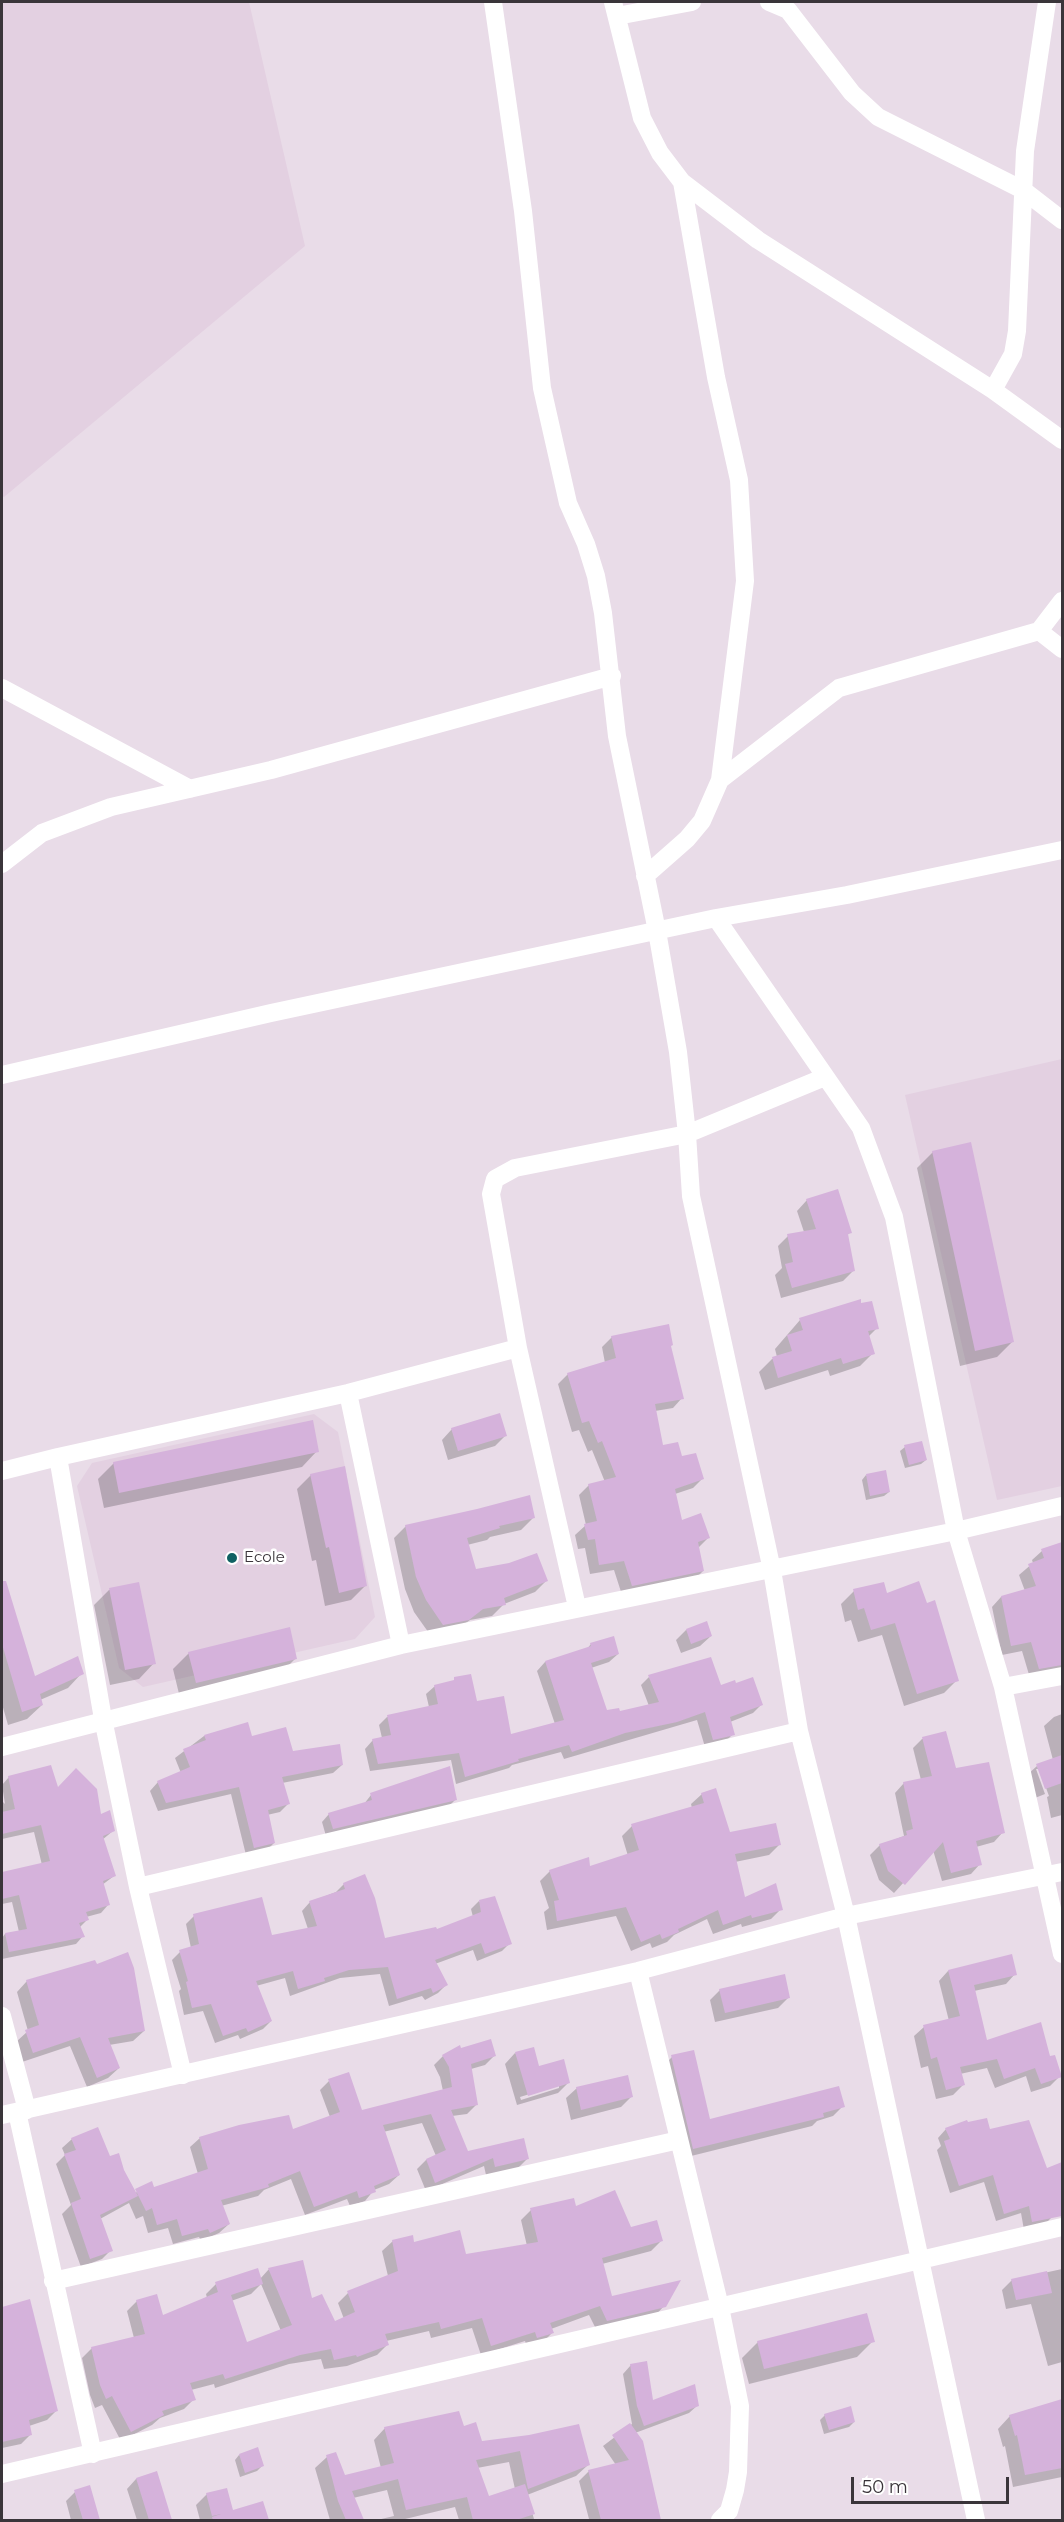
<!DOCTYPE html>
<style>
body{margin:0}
#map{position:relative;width:1064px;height:2522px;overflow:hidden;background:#e9dce8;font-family:Montserrat,sans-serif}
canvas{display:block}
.frame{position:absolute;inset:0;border:3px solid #3a353a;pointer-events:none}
.scale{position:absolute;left:851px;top:2477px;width:158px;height:27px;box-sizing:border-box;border:3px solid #3a353a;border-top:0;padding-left:8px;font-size:18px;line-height:21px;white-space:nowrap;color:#3a353a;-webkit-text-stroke:4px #fff;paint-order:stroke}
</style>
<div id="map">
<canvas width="1064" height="2522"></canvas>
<div class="frame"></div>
<div class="scale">50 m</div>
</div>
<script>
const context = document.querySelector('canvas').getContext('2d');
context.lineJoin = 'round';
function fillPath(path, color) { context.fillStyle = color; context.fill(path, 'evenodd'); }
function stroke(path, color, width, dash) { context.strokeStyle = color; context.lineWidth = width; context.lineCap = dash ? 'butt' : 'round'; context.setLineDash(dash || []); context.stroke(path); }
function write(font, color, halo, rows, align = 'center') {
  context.font = font + ' Montserrat,sans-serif'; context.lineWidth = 5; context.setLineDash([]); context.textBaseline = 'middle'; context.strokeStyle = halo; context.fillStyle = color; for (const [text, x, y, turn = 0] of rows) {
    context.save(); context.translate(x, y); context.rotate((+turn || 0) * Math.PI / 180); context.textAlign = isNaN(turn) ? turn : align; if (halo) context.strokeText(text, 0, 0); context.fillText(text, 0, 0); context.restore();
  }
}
const built = new Path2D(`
 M2,2h247l56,244 -301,251 -2,-1z
 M1062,1059v427l-65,14 -92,-405z
 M314,1414l24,18 37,185 -20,22 -212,48 -24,-19 -42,-182 15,-23z`);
const shadow = new Path2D(`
 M933,1152l79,190 -15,15 -37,9 -43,-198z
 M807,1200l44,32 -5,4 7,35 -10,10 -62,17 -6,-23 7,-7 -4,-22 10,-10 16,-4 -7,-21z
 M800,1320l77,8 -9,9 5,16 -13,13 -30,10 -2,-6 -63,20 -6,-18 13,-13 5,-2 -2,-8z
 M612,1337l57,10 13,51 -9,10 -18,3 7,36 19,11 21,21 -9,9 -18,6 5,28 28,16 -10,10 5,23 -10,10 -71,14 -8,-25 -24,4 -5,-26 -7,1 -3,-14 11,-10 -7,-30 10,-10 16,-3 -13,-32 -4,2 -9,-22 -7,2 -14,-48 10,-10 37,-11 -3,-16z
 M452,1429l53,7 -10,10 -47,14 -6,-20z
 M905,1447l21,13 -5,4 -16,4 -5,-17z
 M317,1451l-15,16 -198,41 -6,-29 16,-16z
 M311,1475l54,111 -14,14 -26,6 -9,-46 -4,1 -15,-72z
 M866,1475l23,17 -5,4 -18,4 -4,-20z
 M533,1518l-12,12 -31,7 -3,3 -20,5 8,25 71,11 -11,11 -31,12 -12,12 -22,4 -15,11 -24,5 -17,-24 -9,-23 -11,-51 12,-12z
 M1062,1543v132l-32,3 -8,-27 -20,4 -10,-48 9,-10 24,-6 -6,-16 14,-12 -1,-3 10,-9z
 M138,1584l16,79 -15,16 -29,6 -16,-80 15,-15z
 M854,1591l32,4 71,85 -13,13 -40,13 -22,-71 -24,7 -7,-22 -6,2 -4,-18z
 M10,1599l24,79 48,-5 -14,15 -28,12 2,5 -15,14 -19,6 -6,-21v-103z
 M686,1630l25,6 -11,10 -19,7 -5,-13z
 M591,1644l27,10 -9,8 -18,6 15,44 13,1 30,-7 -8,-21 8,-8 71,10 41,18 -8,8 -23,9 3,12 -8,8 -20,5 -8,-27 -133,39 -3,-7 -49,13 -3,3 -53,16 -5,-24 -81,11 -5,-22 8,-9 9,-2 -3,-13 8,-8 42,-10 -3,-13 9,-8 41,17 34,33 45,-12 -18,-53 8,-9 41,-12z
 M189,1653l107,5 -16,16 -100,24 -7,-29z
 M1062,1714v101l-11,3 -4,-21 2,-1 -10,-27h-3l9,25 -10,4 -8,-23 10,-9 16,-6 -9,-34 10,-9z
 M945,1733l10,37 48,62 -9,10 -18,5 4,17 -9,10 -29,7 -9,-31 -39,43 -15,-13 -9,-25 10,-10 24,-9 -9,-43 9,-10 17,-3 -8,-32 9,-9z
 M204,1736l47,2 41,15 50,12 -9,8 -51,10 6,21 -8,8 -13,3 7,28 -8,8 -20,4 -15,-61 -73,17 -8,-20 8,-9 23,-9 -6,-15z
 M9,1777l48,13 43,26 13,15 -11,9 12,36 -12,9 6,20 -7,8 -15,4 1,3 -8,8 4,8 -7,8 -74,15v-21l3,-4 14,-2 -7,-30 -10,2v-30l40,-9 -8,-33 -32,7v-38l3,3 -3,-19z
 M702,1794l27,40 50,11 -10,10 -34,7 9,37 37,10 -10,10 -29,8 -1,-3 -28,10 -6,-15 -33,16 -7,7 -15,6 -2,-5 -19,8 -15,-35 -69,14 -3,-18 5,-4 -9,-27 10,-10 39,-3 39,-12 -6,-20 10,-10 60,-18 -1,-4z
 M371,1795l84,5 -7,7 -122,29 -4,-14 7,-8 35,-10z
 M344,1884l40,55 52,-8 37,-14 -2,-8 8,-8 31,42 -8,8 -25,10 -4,-11 -38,14 11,21 -8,8 -13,7 -3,-4 -33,10 -9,-32 -40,4 -50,18 -5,-18 -29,8 15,35 -8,8 -23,10 -2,-4 -23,8 -12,-32 -19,4 -5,-24 2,-2 -9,-29 8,-8 11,-4 -5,-24 8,-8 77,21 37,-8 -6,-18 8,-9 26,-10z
 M948,1971l67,3 -9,10 -32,7 12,51 74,34 -10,10 -19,6 -5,-16 -31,12 -8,-20 -27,6 3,11 -10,10 -17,4 -8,-33 -7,2 -7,-32 10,-9 25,-6 -10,-40z
 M27,1981l117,50 -11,10 -24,4 10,23 -11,10 -21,9 -17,-41 -48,16 -6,-20 12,-11 -11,-39z
 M720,1990l69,7 -11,11 -63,14 -5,-22z
 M460,2050l34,6 -9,9 -14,4 6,35 -10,10 -15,2 15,36 61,6 -10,10 -32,7 -2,-9 -58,25 -9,-22 9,-9 10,-4 -14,-33 -39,9 16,43 -10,9 -15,6 -9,11 -15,5 -3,-7 -42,16 -14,-36 -27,11 -6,6 -37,10 8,18 -10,9 -18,8 -2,-4 -26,7 -5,-16 -20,5 -5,-17 -7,3 -7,-16 -29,16 11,31 -9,9 -21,8 -19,-53 9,-9 -15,-41 9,-9 -3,-7 10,-9 37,19 14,13 11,22 19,-5 45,-14 -8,-27 10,-9 92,-8 38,-13 -10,-27 9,-9 32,31 82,-21 -3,-14 -6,-12 9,-9z
 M515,2053l23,14 30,16 -10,10 -41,12 -12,-41zM559,2085v3l-38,12 -1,-3z
 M672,2057l37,63 134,-14 -10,10 -16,5 -5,5 -129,32 -21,-91z
 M577,2088l54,9 -10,10 -50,13 -5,-22z
 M967,2123l22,8 63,86 -8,8 -20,5 -3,-17 -25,8 -12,-39 -34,11 -13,-43 4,-4 -3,-8 8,-9z
 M575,2208l86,33 -10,10 -49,13 9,34 53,8 -10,11 -57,14 -8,-16 -38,14 1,4 -10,10 -15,4 -2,-6 -44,14 -9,-27 -41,10 -2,-7 -43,10 1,4 -10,10 -30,11 -23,3 -3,-10 -32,5 -74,24 -1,-4 -23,6 3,9 -10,10 -24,9 -8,7 -31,16 -19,-36 -7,3 -5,-13 -8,-37 10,-10 42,-10 -7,-27 10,-10 25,17 45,-20 -1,-4 10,-10 44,-5 9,-10 42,31 23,23 10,-4 -6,-16 10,-10 40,-17 -6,-25 11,-10 72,15 62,-10 -6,-26 10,-10zM261,2284l20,47 -35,12 -15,-42 20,-7z
 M1062,2269v93l-14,4 -17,-62 -25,5 -4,-19 10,-10z
 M29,2301l28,109 -10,10 -18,6 2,8 -10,10 -19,4v-139z
 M873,2341l-16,16 -108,27 -7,-26 16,-16z
 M631,2365l21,37 46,3 -9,8 -54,20 25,86 -74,1 3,-1 -10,-38 10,-10 27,-6 -13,-19 29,-22 -9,-50z
 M1062,2401v76l-49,10 -8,-41 -2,1 -5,-18 12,-13z
 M825,2415l29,7 -5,5 -25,7 -4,-14z
 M385,2428h78l18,15 107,22 -12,11 -49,19 7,24 -1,1h-74l-4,-13 -54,13h-24l17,-4 -7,-26 -34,8 9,22h-32l-15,-52 12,-11 18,20 36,-9 -7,-28zM509,2462l6,27 -27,9 -11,-30z
 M239,2455l23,11 -5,5 -17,6 -5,-17z
 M156,2473l14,47h-33l-10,-31 9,-10z
 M89,2487l10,33h-28l-5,-19 9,-9z
 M207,2494l25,17 -10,9h-22l-4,-15z
 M262,2503l6,17h-37v-1z`);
const building = new Path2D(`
 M971,1142l43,200 -39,9 -43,-200z
 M838,1189l14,44 -4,1 7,37 -63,17 -7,-24 8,-2 -6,-28 29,-5 -10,-30z
 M861,1299v4l11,-2 7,28 -11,2 7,23 -32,10 -2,-6 -63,20 -6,-21 20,-6 -5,-16 16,-5 -4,-12z
 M669,1324l4,21 -2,1 13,53 -29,5 8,41 15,-3 4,14 14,-3 8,26 -29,10 7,31 19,-7 9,25 -12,4 6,29 -72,15 -8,-25 -25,4 -4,-26 -7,1 -4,-16 13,-3 -9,-37 28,-7 -14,-36 -4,2 -9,-22 -7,2 -15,-50 49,-15 -5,-22z
 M500,1413l7,23 -49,15 -7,-23z
 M313,1420l6,32 -200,41 -6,-31z
 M922,1441l5,19 -18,5 -5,-20z
 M345,1466l22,120 -28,7 -10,-46 -3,1 -16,-74z
 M886,1470l4,22 -20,4 -4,-22z
 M530,1495l5,23 -36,8 1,2 -33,10 9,31 33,-6 28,-10 11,28 -44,17 2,7 -23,4 -14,11 -26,5 -17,-25 -10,-23 -11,-52 72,-16z
 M1062,1542v123l-23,4 -8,-27 -20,4 -10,-50 35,-10 -8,-22 16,-6 -3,-9z
 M2,1581h4l29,95 43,-20 6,18 -44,20 3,11 -21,7 -20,-68z
 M919,1581l8,22 8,-3 24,81 -42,13 -22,-71 -24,7 -7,-22 -6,2 -5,-21 31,-7 3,11z
 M139,1582l17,82 -31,6 -16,-82z
 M707,1621l5,15 -21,8 -5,-15z
 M290,1627l7,32 -101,24 -8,-31z
 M614,1636l5,18 -28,9 16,47 12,-2 1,3 39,-9 -11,-27 63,-18 10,28 14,-5 1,3 17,-6 10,28 -33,12 5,18 -22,5 -8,-28 -28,10 -52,11 -53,19 -3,-7 -51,14 1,2 -54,16 -6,-24 -81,11 -6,-25 19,-4 -4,-20 51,-11 -4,-19 20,-5v-3l17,-3 6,27 27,-5 7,38 53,-14 -19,-59 46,-15 -1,-3z
 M248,1722l4,14 34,-9 7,24 47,-7 3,21 -61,12 8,27 -22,6 7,33 -21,5 -15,-61 -73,16 -9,-22 33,-14 -7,-18 23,-9 -2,-5z
 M946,1731l10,37 33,-6 16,71 -29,8 6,24 -31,8 -8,-31 -38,43 -17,-14 -9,-27 28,-9 -1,-4 7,-2 -10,-47 29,-6 -10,-39z
 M1062,1755v28l-17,6 -9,-25z
 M51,1765l7,22 18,-19 21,21 4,25 9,-4 5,21 -12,5 13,40 -13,5 7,24 -24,7 3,8 -10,3 6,14 -76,15 -4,-19 22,-4 -8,-34 -17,4v-27l48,-11 -9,-36 -39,9v-22l13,-3 -7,-33z
 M450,1766l7,34 -124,29 -5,-16 44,-13 -2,-7z
 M716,1788l14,44 46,-9 5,22 -46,9 10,43 31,-14 7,27 -31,8 -1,-3 -28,10 -5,-15 -40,19 1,3 -17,7 -2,-5 -19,8 -15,-35 -69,14 -3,-20 5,-1 -10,-30 40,-13 1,9 49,-16 -8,-26 73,-21 -3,-10z
 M365,1874l10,24 10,40 51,-11 1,2 44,-17 -2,-12 16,-4 17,48 -27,10 -4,-11 -46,17 13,25 -15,8 -2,-5 -34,11 -9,-32 -39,3 -25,8 1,3 -27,8 -5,-18 -37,10 16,40 -24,11 -2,-4 -23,8 -12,-32 -19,4 -6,-26 2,-1 -9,-31 20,-6 -6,-30 69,-17 10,38 45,-9 -8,-25 36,-12 -2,-6z
 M128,1952l6,16 11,63 -37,7 12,30 -23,10 -17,-41 -47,16 -8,-23 14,-5 -13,-45 69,-20 2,4z
 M1012,1954l5,21 -43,10 13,55 54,-18 9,34 5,-1 7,22 -21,7 -6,-16 -31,11 -7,-20 -37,8 5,18 -19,5 -9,-33 -6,2 -8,-34 37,-9 -12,-46z
 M785,1974l5,24 -65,15 -6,-24z
 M491,2039l5,17 -25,8 7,41 -27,5 17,41 56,-13 5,21 -34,8 -2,-9 -58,25 -9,-24 20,-9 -15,-36 -48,11 17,50 -26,11 2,6 -17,6 -2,-7 -43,16 -14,-36 -32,13 1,3 -48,13 9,24 -20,9 -2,-4 -26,7 -5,-17 -20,6 -5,-17 -6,3 -11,-22 17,-8 2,6 54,-18 -9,-32 40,-12 50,-10 4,14 47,-17 -12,-33 21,-7 13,38 90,-23 -3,-20 -7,-12 18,-10 1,3z
 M534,2047l5,19 25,-7 6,24 -42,13 -13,-44z
 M694,2050l16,69 129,-33 6,21 -22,6 1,4 -131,32 -22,-94z
 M628,2075l5,22 -52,13 -5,-23z
 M987,2118l3,11 39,-9 18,48 15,-6v54l-30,6 -3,-16 -25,8 -11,-39 -34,11 -15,-45 6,-2 -5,-11 22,-8 1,2z
 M98,2127l12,29 9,-3 5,17 14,26 -38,19 13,36 -23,8 -19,-56 10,-4 -17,-45 12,-4 -5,-12z
 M615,2190l16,37 26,-7 6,21 -61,17 10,38 69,-16 -15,27 -59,14 -7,-15 -50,17 4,10 -17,5 -2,-6 -44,14 -9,-28 -41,11 -2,-7 -54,12 4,11 -32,12 -1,-2 -22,5 -3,-11 -31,6 -75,24 -2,-5 -33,9 6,17 -34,11 2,4 -33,17 -19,-36 -6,3 -6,-14 -9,-38 54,-13 -9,-34 21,-6 6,21 55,-23 -3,-10 43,-14 5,16 -32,11 16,47 45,-17 -24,-57 35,-8 9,38 10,-4 13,27 20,-9 -8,-21 51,-20 -6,-31 21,-5 1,7 46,-12 6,24 72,-12 -8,-34 44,-10 2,8z
 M1047,2271l5,22 -36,7 -5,-21z
 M30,2299l28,112 -29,9 3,15 -30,7v-135z
 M867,2313l8,29 -111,27 -7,-28z
 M647,2361l6,39 42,-16 4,22 -55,20 -7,-20 -7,-42z
 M1062,2399v69l-37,7 -8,-40 -2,1 -6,-21z
 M851,2406l4,16 -26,8 -5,-16z
 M459,2411l5,15 12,-4 6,19 47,-6 50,-11 11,41 -62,24 -8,-38 -44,9 13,36 36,-12 10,30 -19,6h-43l-6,-23 -61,13 -8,-31 -46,12 12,29h-18l-8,-19 -12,-46 10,-3 9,23 49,-12 -10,-36z
 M630,2423l13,18 18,79h-60l-13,-50 41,-10 -17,-25z
 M258,2447l6,19 -19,7 -6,-19z
 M157,2471l15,49h-23l-13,-42z
 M90,2485l10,35h-17l-9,-30z
 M227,2488l6,22 30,-9 6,19h-56l-1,-3 9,-3 -9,2 -6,-23z`);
const minor = new Path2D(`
 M493,2l30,209 19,177 26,115 18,41 10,32 7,37 14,123 40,195 21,121 9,82 4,62 81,374 27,161 47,185 130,604
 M613,2l29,116 18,35 22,29 76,58 235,150 69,50
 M769,2l19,8 64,83 26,24 145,73 39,30
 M617,16l75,-14
 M993,390l20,-36 4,-23 8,-180 22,-149
 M1062,601l-23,30 23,18
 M2,688l188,101
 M720,780l119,-92 200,-57
 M2,864l40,-31 69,-26 160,-37 341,-94
 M645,876l42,-37 15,-18 18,-41 25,-199 -6,-101 -23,-103 -34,-195
 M716,918l145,210 33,89 62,314 47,156 59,267
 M2,1075l269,-62 445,-95 131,-23 215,-45
 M348,1393l53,252
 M2,1471l56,-14
 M577,1607l-59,-259 -27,-154 4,-15 20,-11 172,-34 138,-57
 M1003,1687l59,-11
 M2,1747l399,-102 555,-114 106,-25
 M138,1887l661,-156
 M638,1971l82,336 20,99 -2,66 -3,18 -6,21 -9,9
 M2,2016l25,94
 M183,2075l-45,-188 -35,-168 -45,-262 290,-64 170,-45
 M17,2112l76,342
 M2,2115l636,-144 208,-55 216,-44
 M53,2281l626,-141
 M2,2474l1060,-247`);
const markers = [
 [232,1558,6,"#106163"]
];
const poiNames = [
 ["Ecole",244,1558]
];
fillPath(built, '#e3d0e1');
fillPath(shadow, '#0003');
fillPath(building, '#d5b2db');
stroke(minor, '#fff', 18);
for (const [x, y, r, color] of markers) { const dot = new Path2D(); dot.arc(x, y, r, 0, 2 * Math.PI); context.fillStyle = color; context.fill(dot); stroke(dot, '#fff', 2); }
write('15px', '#3a353a', '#fff', poiNames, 'left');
</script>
